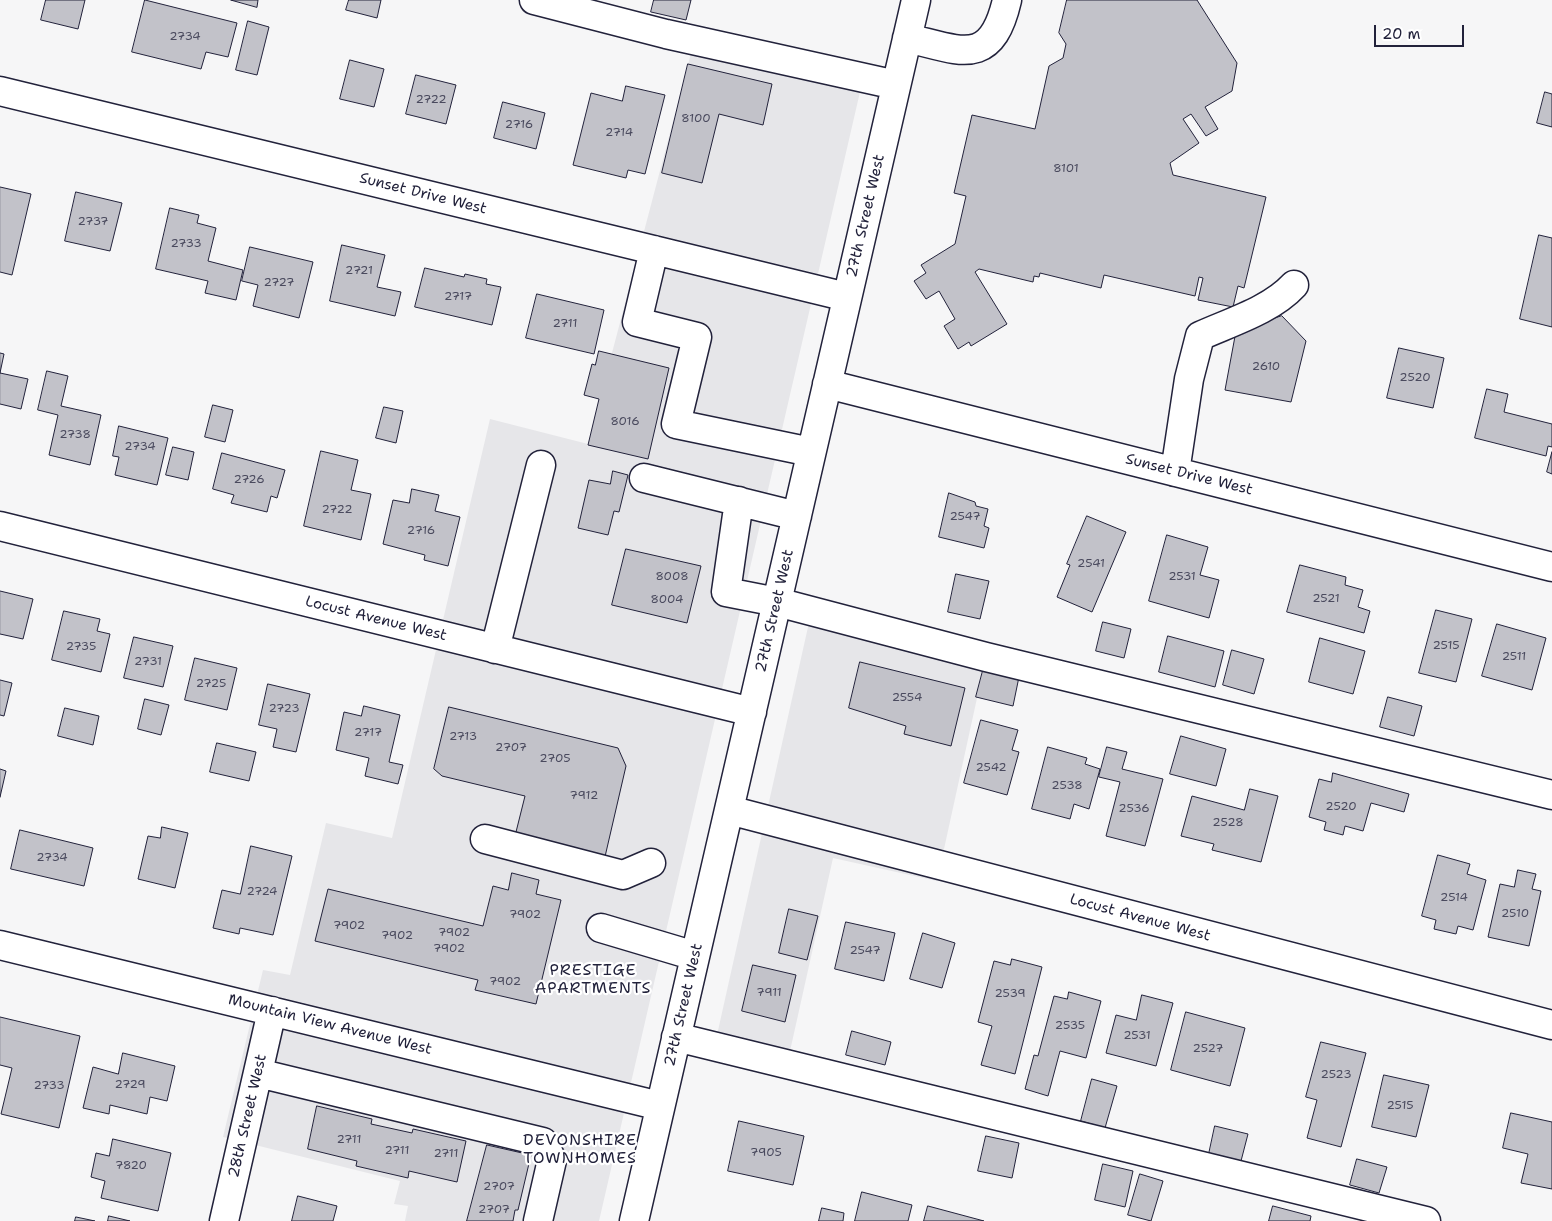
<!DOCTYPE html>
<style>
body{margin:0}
#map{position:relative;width:1552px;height:1221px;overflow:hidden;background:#f6f6f7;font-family:"Shantell Sans",sans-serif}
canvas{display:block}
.scale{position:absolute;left:1374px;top:25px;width:90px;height:22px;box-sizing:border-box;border:2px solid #22223b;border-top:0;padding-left:6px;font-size:15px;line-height:18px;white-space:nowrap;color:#22223b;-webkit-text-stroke:4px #fff;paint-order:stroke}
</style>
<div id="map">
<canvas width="1552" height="1221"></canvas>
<div class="scale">20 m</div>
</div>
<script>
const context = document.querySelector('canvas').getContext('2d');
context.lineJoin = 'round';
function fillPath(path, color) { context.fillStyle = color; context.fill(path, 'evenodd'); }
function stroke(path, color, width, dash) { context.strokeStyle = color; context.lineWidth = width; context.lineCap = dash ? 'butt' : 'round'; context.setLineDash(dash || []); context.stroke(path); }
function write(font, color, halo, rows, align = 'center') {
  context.font = font + ' "Shantell Sans",sans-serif'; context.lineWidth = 4.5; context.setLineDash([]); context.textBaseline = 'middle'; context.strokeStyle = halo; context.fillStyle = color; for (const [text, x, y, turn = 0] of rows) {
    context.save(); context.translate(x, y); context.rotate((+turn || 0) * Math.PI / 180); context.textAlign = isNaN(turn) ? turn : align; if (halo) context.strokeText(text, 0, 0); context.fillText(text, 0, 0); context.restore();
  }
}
const built = new Path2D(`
 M691,53l169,39 -261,1129h-194l3,-15 -14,-2 6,-23 -177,-44 40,-167 27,5 36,-152 66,15 98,-419 98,25z
 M810,618l176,39 -49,224 -104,-23 -49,220 -73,-16z`);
const building = new Path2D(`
 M46,0h39l-7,29 -37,-9z
 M145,0l92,23 -9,34 -22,-5 -5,17 -69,-17z
 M231,0h27l-1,7z
 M349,0h32l-4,18 -31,-8z
 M654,0h37l-5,20 -35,-8z
 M1067,0h130l40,63 -5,28 -27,16 13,22 -12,7 -15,-22 -8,5 16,24 -29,20 3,12 93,22 -22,91 -6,-2 -5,21 -35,-7 5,-22 -4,-1 -4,19 -91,-21 -3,13 -61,-15 -1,4 -5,-1 -1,6 -54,-13 -4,3 32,52 -36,22 -2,-4 -11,7 -14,-23 11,-7 -16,-28 -13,8 -12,-18 12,-8 -5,-8 34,-21 11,-48 -12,-3 18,-78 63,14 14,-63 14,-8 3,-14 -7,-11z
 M248,21l21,6 -12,48 -21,-5z
 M350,60l34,9 -10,38 -34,-8z
 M688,64l84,20 -9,41 -44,-11 -17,69 -40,-10z
 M416,75l40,10 -10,39 -40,-10z
 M626,86l39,9 -20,79 -17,-4 -2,8 -53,-13 18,-72 31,8z
 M1545,92l7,2v33l-15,-4z
 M503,102l42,11 -9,36 -42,-11z
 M0,187l31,7 -19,81 -12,-3z
 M76,192l46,11 -12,48 -45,-10z
 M170,208l29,7 -2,8 19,5 -8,33 35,9 -7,30 -31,-7 3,-12 -52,-12z
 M1539,235l13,3v89l-32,-8z
 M342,245l43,10 -8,32 24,5 -6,24 -65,-15z
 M250,247l63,15 -14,56 -46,-12 5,-21 -16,-4z
 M425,268l39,9 1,-3 22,5 -1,5 15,3 -9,38 -77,-18z
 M537,294l67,16 -10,44 -68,-16z
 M1282,316l24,25 -15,61 -66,-12 11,-59z
 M1399,348l45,10 -11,50 -46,-10z
 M599,351l70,17 -21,91 -60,-14 11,-46 -15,-4 8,-31 3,1z
 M0,353l4,1 -4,19z
 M47,371l21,5 -7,30 40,9 -11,50 -41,-10 9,-40 -20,-5z
 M0,373l28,6 -7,30 -21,-5z
 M1487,389l21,5 -4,18 48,12v23l-4,-1 -2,10 -71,-18z
 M213,405l20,5 -8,32 -20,-5z
 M384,407l19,4 -7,32 -20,-5z
 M119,426l49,12 -11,47 -42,-10 4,-18 -6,-1z
 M173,447l21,5 -6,28 -22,-5z
 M321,451l37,9 -7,30 20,4 -10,46 -57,-14z
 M1552,452v22l-5,-2z
 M222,453l63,17 -8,28 -6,-2 -4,16 -36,-9 3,-8 -21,-6z
 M613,471l15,4 -9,37 -5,-1 -6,24 -30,-7 11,-48 21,4z
 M412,489l27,6 -4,16 25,6 -12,49 -24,-6 1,-5 -42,-11 10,-44 16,3z
 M949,493l26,9 1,4 12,3 -4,17 5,2 -5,20 -45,-11z
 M1087,516l39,16 -34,80 -35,-15 13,-32 -3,-1z
 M1167,535l41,12 -8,28 19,5 -10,38 -60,-17z
 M626,549l75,17 -14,57 -75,-18z
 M1300,565l46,12 -1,8 18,5 -5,17 12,4 -6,22 -77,-21z
 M956,574l33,7 -9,38 -32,-7z
 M0,591l33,8 -10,40 -23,-5z
 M1436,610l36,9 -16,63 -37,-9z
 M64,611l36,8 -3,12 13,3 -9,38 -49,-12z
 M1103,622l28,7 -7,29 -28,-7z
 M1497,624l49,14 -14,52 -50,-14z
 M1168,636l56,15 -9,36 -56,-15z
 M134,637l39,9 -10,41 -39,-9z
 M1320,638l45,13 -12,43 -44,-12z
 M1232,650l32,9 -10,35 -31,-9z
 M195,658l42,10 -10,42 -42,-10z
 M860,662l105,26 -14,58 -47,-12 2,-8 -57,-18z
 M985,663l35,9 -7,34 -37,-9z
 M0,680l12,3 -8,33 -4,-1z
 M268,684l42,10 -14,58 -23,-5 4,-18 -18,-4z
 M1388,697l34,9 -8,30 -34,-9z
 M145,699l24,6 -8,30 -23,-6z
 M364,706l36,9 -11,47 14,3 -5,19 -33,-8 4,-18 -33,-8 8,-38 17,4z
 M449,707l169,41 8,18 -22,95 -90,-21 11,-44 -83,-20 -8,-7z
 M65,708l34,8 -6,29 -35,-9z
 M981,720l37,10 -6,20 7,2 -12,43 -43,-12z
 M1181,736l45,13 -10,37 -46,-12z
 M217,743l39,9 -7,29 -39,-9z
 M1048,747l39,11 -2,6 15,5 -11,40 -15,-5 -4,15 -38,-10z
 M1107,747l20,5 -5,17 41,10 -18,67 -39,-10 14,-54 -21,-5z
 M0,769l6,2 -6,26z
 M1333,773l76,21 -5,18 -33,-9 -8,28 -18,-5 -2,9 -19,-5 2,-8 -17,-5 10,-38 12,3z
 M1250,789l28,7 -17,66 -49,-12 2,-6 -33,-8 11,-40 52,14z
 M162,827l26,6 -13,55 -37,-9 10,-43 12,2z
 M20,830l73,18 -9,38 -73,-17z
 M251,846l41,10 -19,79 -33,-7 -1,6 -26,-6 9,-38 18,4z
 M1438,855l32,9 -3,10 19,6 -13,50 -15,-4 -2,8 -22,-5 2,-9 -14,-4z
 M1518,870l18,4 -4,15 9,2 -12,55 -41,-9 12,-53 14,3z
 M512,873l27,7 -3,14 25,6 -25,104 -61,-14 3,-10 -163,-39 13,-52 155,37 10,-40 15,4z
 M789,909l29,7 -11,44 -28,-7z
 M846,922l49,11 -11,48 -49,-12z
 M923,933l32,10 -13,45 -32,-9z
 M1012,959l30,8 -27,107 -34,-9 11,-39 -14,-4 16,-61 16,4z
 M753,965l43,10 -11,47 -43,-11z
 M1069,992l32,9 -15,57 -26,-7 -12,45 -23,-7 9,-34 4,1 16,-60 13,3z
 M1142,995l31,8 -17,63 -50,-13 10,-38 20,5z
 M1186,1012l59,16 -15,58 -59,-16z
 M0,1017l80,19 -21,92 -58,-14 11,-46 -12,-3z
 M852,1031l39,11 -6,23 -39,-10z
 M1321,1042l45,11 -25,94 -34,-9 10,-38 -11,-3z
 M123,1053l52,13 -8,35 -17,-4 -3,17 -37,-9 -1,9 -26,-6 10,-41 25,7z
 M1384,1075l45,10 -13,52 -44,-10z
 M1092,1079l25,7 -12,42 -24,-7z
 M317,1106l55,13 -1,5 41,9 1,-4 53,12 -9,41 -48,-11 -1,7 -52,-12 1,-5 -49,-12z
 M1511,1113l41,9v67l-31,-6 7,-29 -25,-6z
 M739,1121l65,15 -11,49 -65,-14z
 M1215,1126l33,8 -7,27 -32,-7z
 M986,1136l33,7 -7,35 -34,-7z
 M113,1139l58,14 -13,58 -57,-13 4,-17 -14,-4 5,-24 13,3z
 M487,1145l44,10 -13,55h-3l-2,11h-46z
 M1357,1159l30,8 -8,26 -29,-8z
 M1103,1164l30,7 -8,36 -30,-7z
 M1140,1174l23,7 -12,40 -23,-6z
 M862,1192l50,13 -4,16h-53z
 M298,1196l39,10 -4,15h-41z
 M928,1206l56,15h-60z
 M1273,1206l38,10 -1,5h-41z
 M822,1208l22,5 -1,8h-24z
 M109,1216l21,5h-22z
 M76,1217l19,4h-20z`);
const minor = new Path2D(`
 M534,0l132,34 230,51
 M907,38c53,12 84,31 100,-38
 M0,91l847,206
 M654,250l-17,72 60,15 -21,87 135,28
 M827,384l725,183
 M1175,472l14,-93 11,-43c31,-14 71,-26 94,-51
 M644,478l153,38
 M739,501l-13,91 51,10 209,55 566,138
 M0,526l752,186
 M495,649l46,-184
 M729,810l823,215
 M485,839l138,36 28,-12
 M601,928l94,28
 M0,945l660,161
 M676,1037l750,184
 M258,1073l285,69 9,18 -14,61
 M224,1221l48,-210
 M634,1221l282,-1221`);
const numberNames = [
 ["2734",185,37],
 ["2722",431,100],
 ["8100",696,119],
 ["2716",519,125],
 ["2714",619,133],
 ["8101",1066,169],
 ["2737",93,222],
 ["2733",186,244],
 ["2721",359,271],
 ["2727",279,283],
 ["2717",458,297],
 ["2711",565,324],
 ["2610",1266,367],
 ["2520",1415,378],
 ["8016",625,422],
 ["2738",75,435],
 ["2734",140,447],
 ["2726",249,480],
 ["2722",337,510],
 ["2547",965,517],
 ["2716",421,531],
 ["2541",1091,564],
 ["8008",672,577],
 ["2531",1182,577],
 ["2521",1326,599],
 ["8004",667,600],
 ["2515",1446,646],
 ["2735",81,647],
 ["2511",1514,657],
 ["2731",148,662],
 ["2725",211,684],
 ["2554",907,698],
 ["2723",284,709],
 ["2717",368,733],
 ["2713",463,737],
 ["2707",511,748],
 ["2705",555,759],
 ["2542",991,768],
 ["2538",1067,786],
 ["7912",584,796],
 ["2520",1341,807],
 ["2536",1134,809],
 ["2528",1228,823],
 ["2734",52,858],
 ["2724",262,892],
 ["2514",1454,898],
 ["2510",1515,914],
 ["7902",525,915],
 ["7902",349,926],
 ["7902",454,933],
 ["7902",397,936],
 ["7902",449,949],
 ["2547",865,951],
 ["7902",505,982],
 ["7911",769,993],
 ["2539",1010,994],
 ["2535",1070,1026],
 ["2531",1137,1036],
 ["2527",1208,1049],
 ["2523",1336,1075],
 ["2729",130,1085],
 ["2733",49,1086],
 ["2515",1400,1106],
 ["2711",349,1140],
 ["2711",397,1151],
 ["7905",766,1153],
 ["2711",446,1154],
 ["7820",131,1166],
 ["2707",499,1187],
 ["2707",494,1210]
];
const streetNames = [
 ["Sunset Drive West",423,194,14],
 ["27th Street West",866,216,-77],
 ["Sunset Drive West",1189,475,14],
 ["27th Street West",775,611,-77],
 ["Locust Avenue West",376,619,14],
 ["Locust Avenue West",1140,918,15],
 ["27th Street West",684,1005,-77],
 ["Mountain View Avenue West",330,1025,14],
 ["28th Street West",248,1116,-77]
];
const neighbourhoodNames = [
 ["PRESTIGE",593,971],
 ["APARTMENTS",593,989],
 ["DEVONSHIRE",580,1141],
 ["TOWNHOMES",580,1159]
];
fillPath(built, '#e6e6e9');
fillPath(building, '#c2c2c9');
stroke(building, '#22223b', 1);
stroke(minor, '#22223b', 31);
stroke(minor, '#fff', 28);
write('12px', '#4a4a5e', null, numberNames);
write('15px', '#22223b', '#fff', streetNames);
context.letterSpacing = '1px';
write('16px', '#22223b', '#fff', neighbourhoodNames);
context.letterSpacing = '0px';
</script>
